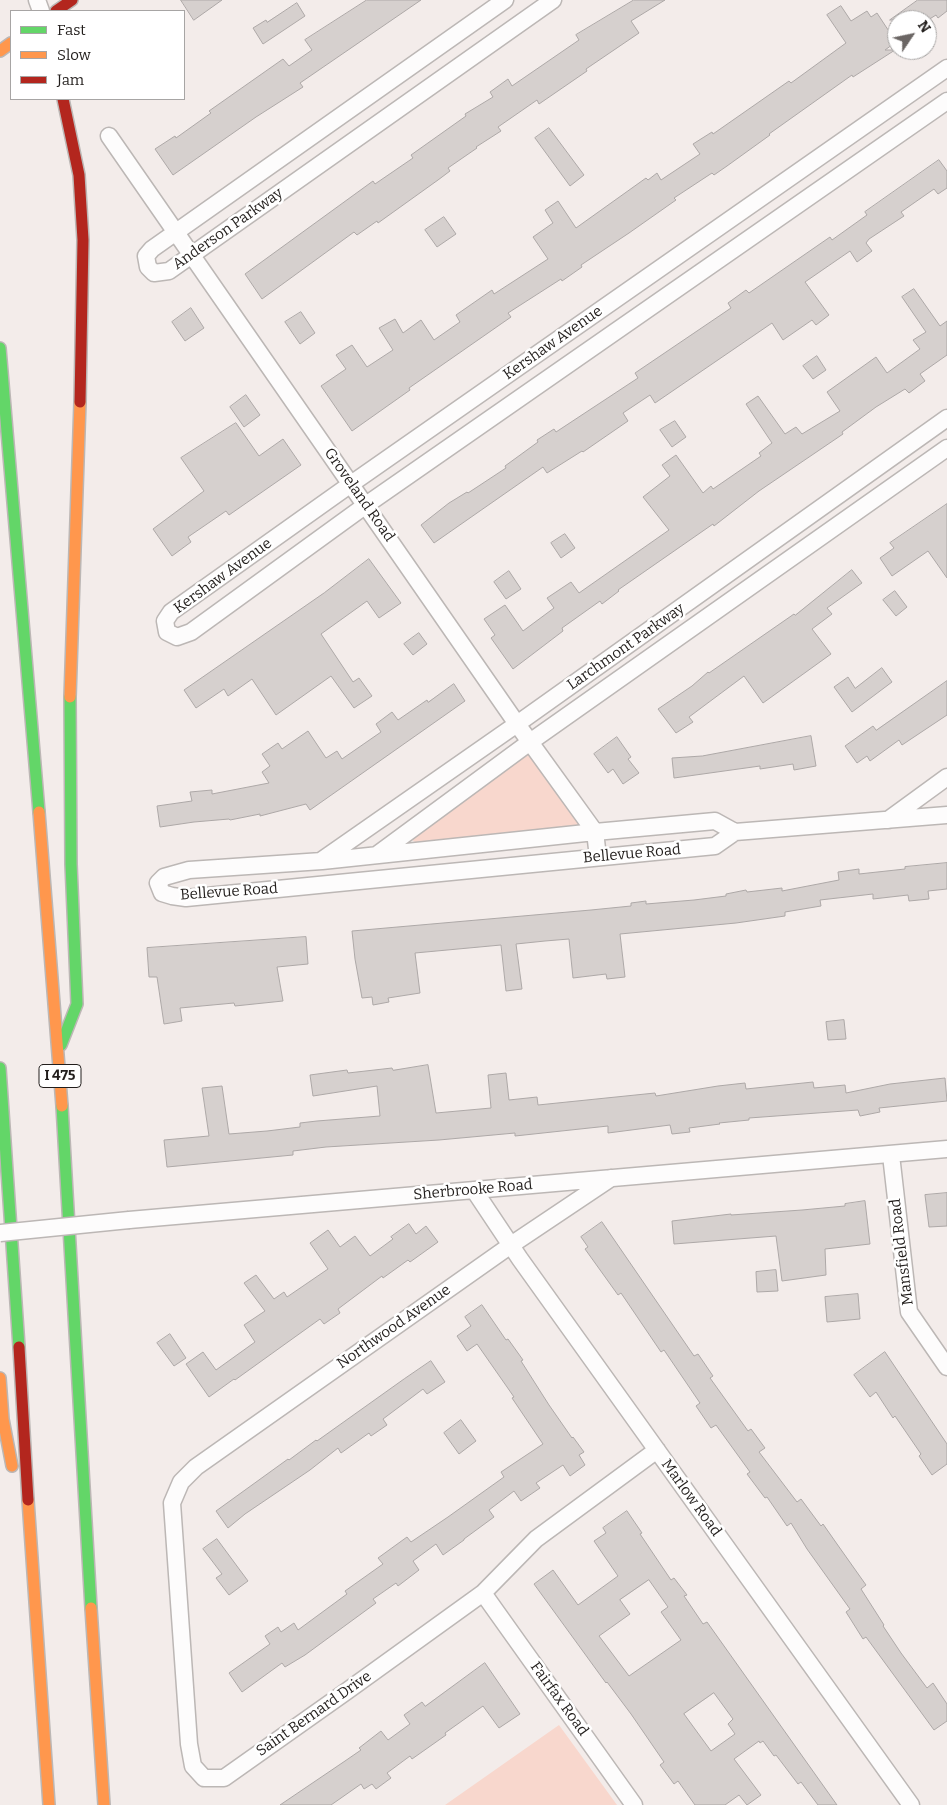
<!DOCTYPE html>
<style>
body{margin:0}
#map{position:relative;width:947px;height:1805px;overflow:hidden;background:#f3ecea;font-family:Bitter,serif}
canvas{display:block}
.legend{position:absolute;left:10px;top:10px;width:175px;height:90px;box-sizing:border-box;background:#fff;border:1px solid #a7a5a4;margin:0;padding:6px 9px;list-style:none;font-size:15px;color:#221e1c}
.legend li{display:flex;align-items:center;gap:10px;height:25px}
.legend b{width:25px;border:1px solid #a7a5a4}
.north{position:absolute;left:887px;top:10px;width:50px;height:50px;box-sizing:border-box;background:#fff;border:1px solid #a7a5a4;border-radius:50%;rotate:56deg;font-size:14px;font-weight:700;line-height:20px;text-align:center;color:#221e1c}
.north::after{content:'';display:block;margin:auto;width:18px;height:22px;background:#6b6664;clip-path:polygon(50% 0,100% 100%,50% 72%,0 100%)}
</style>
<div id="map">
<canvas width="947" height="1805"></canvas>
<ul class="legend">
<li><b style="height:6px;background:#63d668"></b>Fast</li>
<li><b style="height:6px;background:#ff974d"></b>Slow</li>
<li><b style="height:6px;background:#b3261e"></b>Jam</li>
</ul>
<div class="north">N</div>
</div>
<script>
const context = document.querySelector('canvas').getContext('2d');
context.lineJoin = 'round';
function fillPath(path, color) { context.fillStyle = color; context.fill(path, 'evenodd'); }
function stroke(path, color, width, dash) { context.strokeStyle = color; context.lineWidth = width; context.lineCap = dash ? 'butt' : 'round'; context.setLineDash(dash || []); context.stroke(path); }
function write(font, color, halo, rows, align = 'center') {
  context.font = font + ' Bitter,serif'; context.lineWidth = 5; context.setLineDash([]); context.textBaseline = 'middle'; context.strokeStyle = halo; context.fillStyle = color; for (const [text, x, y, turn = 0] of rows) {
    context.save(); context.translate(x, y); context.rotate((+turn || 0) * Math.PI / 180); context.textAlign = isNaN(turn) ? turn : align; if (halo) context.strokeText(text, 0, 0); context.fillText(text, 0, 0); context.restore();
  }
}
const green = new Path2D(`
 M529,748l59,80 -168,16 -7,-3 1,-6z
 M559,1725l58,80h-172z`);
const building = new Path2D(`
 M181,0h41l-28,20z
 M367,0h54l-121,83 3,4 -47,30 -83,58 -18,-26 20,-13 1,2 35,-25 -2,-2 74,-52 6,7 23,-16 -7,-10z
 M634,0h31l-34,21 8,12 -53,36 1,2 -48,33 -2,-4 -39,27 3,4 -25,16 1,1 -29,20 2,3 -12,9 -60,43 -1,-2 -20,14 -3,-3 -92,67 -17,-25 128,-93 2,3 38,-26 -2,-3 55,-39 -1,-2 28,-17 -3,-5 18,-13 4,7 67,-46 -3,-5z
 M918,0h29v11l-9,7 -2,-3 -8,5h-38z
 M297,3l8,13 -42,28 -10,-16 13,-8 1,2z
 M841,6l10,15 16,-10 4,6 6,-4 19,29 -11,8h10l-42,27 -1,-2 -83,59 1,1 -43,31 -13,9 -2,-2 -38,25 2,2 -47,33 -48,32 1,2 -20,14 -1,-2 -53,34 3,4 -102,71 1,2 -58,41 -31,-45 25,-17 -10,-14 16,-10 15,22 26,-17 -14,-22 16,-9 8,14 18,-13 13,20 26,-18 -4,-7 36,-25 2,4 54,-35 -15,-22 20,-14 -8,-13 13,-9 18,27 70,-50 2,2 9,-7 4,7 39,-26 -7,-10 19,-12 1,2 76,-53 2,2 55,-40 -19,-28z
 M549,128l35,47 -14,11 -35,-48z
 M939,160l8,11v17l-9,6 -4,-5 -33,23 3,4 -35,23 -3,4 6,8 -15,11 -7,-11 -45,31 24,33 -13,10 -4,-5 -29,20 -11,-17 -117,80 -5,-8 -27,18 5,8 -45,31 -1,-1 -35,22 -4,-6 -109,76 -13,-18 28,-22 18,-11 1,1 38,-25 -1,-2 33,-24 -1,-2 17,-11 2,3 82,-54 -3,-5 96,-65 -3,-5 18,-13 3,3 81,-56 2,3 35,-25 -2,-3z
 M444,217l12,17 -19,13 -12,-17z
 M914,289l26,37 7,-5v34l-27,19 5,7 -16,12 -4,-4 -29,18 -34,25 1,2 -84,57 -45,35 -1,-2 -95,66 1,1 -17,13 -2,-3 -38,27 1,3 -50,38 -22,-31 4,-3 -11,-16 21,-14 18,26 31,-23 -7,-10 24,-16 8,11 90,-63 -26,-33 27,-21 -8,-11 14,-10 27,38 8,-7 2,3 48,-33 -2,-3 13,-10 -26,-39 12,-8 27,38 11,-7 6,7 38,-23 -13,-19 49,-35 11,16 33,-24 -7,-9 13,-8 -24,-35z
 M191,308l13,20 -19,13 -13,-19z
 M301,312l14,21 -15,11 -15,-22z
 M817,356l9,14 -13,9 -10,-13z
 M246,395l14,20 -16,12 -14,-20z
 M675,421l11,16 -14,10 -12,-17z
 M236,423l23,33 24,-17 18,26 -72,50 -3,-4 -38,26 3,5 -19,14 -19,-27 51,-38 -23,-33z
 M947,504v74l-19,-27 -36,25 -12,-18 14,-10 -4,-5z
 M565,534l10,14 -14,10 -10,-15z
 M369,559l32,44 -22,15 -12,-17 -46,33 32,48 6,-4 13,18 -18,12 -23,-32 -55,39 -24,-36 -24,17 -4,-7 -28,19 -12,-18 140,-97z
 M852,570l10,13 -35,25 5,6 -20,15 19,25 -68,49 -19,-27 -55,41 4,5 -17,11 -18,-24 34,-23 16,-14 1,1 85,-59 1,1z
 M509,571l12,18 -15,10 -12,-17z
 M895,591l12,16 -11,9 -13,-16z
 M419,633l8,11 -14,11 -9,-11z
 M882,668l10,14 -40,30 -18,-25 14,-10 7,11z
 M947,681v34l-45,30 -3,-5 -29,21 -3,-5 -10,7 -12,-17 28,-20 3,4z
 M454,684l11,17 -155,109 -4,-6 -46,12v-2l-30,6 -1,-1 -35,3 -34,5 -3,-21 35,-5 -2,-9 22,-2v4l57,-11 -7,-11 8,-6 -8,-12 16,-11 4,6 26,-18 18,27 11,-7 5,8 39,-27 -5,-8 16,-12 6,8 29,-20 1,2z
 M811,736l5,30 -22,4 -1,-6 -33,5v-3l-86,12 -2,-20 30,-2z
 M617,737l14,20 -3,2 11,14 -16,11 -10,-15 -5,4 -14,-19z
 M947,863v26l-19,2 1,8 -20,2 -1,-6 -35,4v-5l-53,6 1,6 -36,6v4l-49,7 -116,11 5,43 -18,2 -1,-5 -33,4 -4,-39 -24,2 -29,3 6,45 -16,2 -5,-46 -86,8 5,40 -32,5 1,4 -16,3 -1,-8 -10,1 -7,-39 -3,-28 239,-21 40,-4v-3l15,-2v3l48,-4 32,-4v-2l20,-4 1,2 35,-4v3l57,-11 -1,-8 21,-3v5l46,-5v-2z
 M306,937l2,27 -31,3 6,34 -48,5 -1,-3 -54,5 2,13 -18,3 -7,-47h-8l-2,-29z
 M844,1020l2,19 -18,1 -2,-18z
 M428,1065l8,48 55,-5 -3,-33 18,-2 3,27 28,-3 1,8 117,-12 1,3 62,-10 27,-3 1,6 67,-7 1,6 31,-3 1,8 44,-9 55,-6 2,23 -68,7 1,4 -20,4 -2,-6 -109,8v2l-30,3 1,1 -31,4 1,4 -18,2 -2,-9 -62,8v-7l-93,10v-3l-76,7 -113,7 -33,4v4l-126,12 -3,-27 45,-4 -7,-48 20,-2 7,48 38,-3 33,-4v-4l17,-2 63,-5 -3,-30 -64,10 -3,-21 37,-5 1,3 44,-5 1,2z
 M947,1193v33l-18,1 -4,-32z
 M865,1201l5,43 -45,5 1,26 -44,6 -6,-45 -102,8 -2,-23 59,-7v1l71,-5 43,-4v-2z
 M602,1222l92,134 4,-2 15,22 -3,2 38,53 3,-2 14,19 -6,4 38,50 4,-3 20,27 2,-2 14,20 29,41 -5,4 23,36 -1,1 18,27 26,35 6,-5 14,21v17l-13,9 -68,-93 -3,2 -17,-27 4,-3 -43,-60 -16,-26 -4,3 -20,-29 -2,1 -18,-24 3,-2 -34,-47 -5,3 -15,-22 4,-3 -36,-53 -3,2 -40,-59 -3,2 -33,-46 3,-2 -7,-10z
 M409,1224l7,10 10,-8 12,16 -28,20 -2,-2 -25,18 -1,-2 -44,33 2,4 -16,11 -4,-5 -85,61 -1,-1 -25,18 -23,-33 17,-12 13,18 39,-28 -11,-17 21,-14 -21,-28 12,-8 18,24 10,-7 3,5 41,-28 -18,-26 18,-13 12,17 15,-11 15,20 23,-17 -2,-2z
 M776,1270l2,21 -21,1 -1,-20z
 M858,1294l2,25 -33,3 -2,-25z
 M482,1305l24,35 2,-1 15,21 -2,1 28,44 23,33 1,-1 11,15 -5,3 6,10 -15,11 -7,-11 -27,18 4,5 -19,13 -7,-10 -25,19 5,7 -30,22v1l-21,15 -7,-11 -23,17 6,9 -21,16 -2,-3 -23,16 3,4 -71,52 -20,12 -3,-4 -40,29 -13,-19 41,-29 -5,-8 13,-9 3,5 13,-9 4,7 49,-36 -2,-3 38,-27 -5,-6 29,-21 4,5 37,-25 56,-40 -3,-5 42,-28 -31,-46 2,-1 -37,-53 -10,7 -10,-15 14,-10 -6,-9z
 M170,1334l16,24 -12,8 -17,-23z
 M885,1352l62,92v20l-15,11 -13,-19 2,-2 -26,-38 -2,2 -17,-26 -6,5 -16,-22z
 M431,1361l14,21 -18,12 -4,-5 -40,30 4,6 -16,11 -2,-3 -28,20 -3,-5 -28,22 -65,44 -17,14 -12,-17 72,-52 1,1 27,-20 1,1 87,-62z
 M461,1420l15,21 -17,13 -15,-21z
 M627,1511l15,22 -2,1 31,46 3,-2 13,17 -3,1 19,28 4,-2 130,183h-19l-17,-23 -3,2 -22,-29 -2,1 -11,-15 -3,2 -1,-2 -25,18 27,36 -14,10 -8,-10 -14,10h-30l-17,-24 -4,3 -14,-19 4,-3 -33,-48 -24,-32 -1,1 -72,-99 19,-14 25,35 40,-29 -24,-35 12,-8 -3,-5zM649,1580l19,27 -7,5 20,28 -52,36 -30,-40 31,-22 -10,-14zM714,1693l19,26 -5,5 7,10 -24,17 -27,-37z
 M217,1539l31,42 -19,14 -13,-17 6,-4 -19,-25z
 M485,1663l35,51 -21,14 -16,-22 -38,27 1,2 -34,24 -2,-3 -23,17 4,5 -15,11 -4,-5 -8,5 -3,-5 -30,21h-51l65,-44 16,-11 -2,-2 22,-17 7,9 22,-16 -6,-9 18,-13 3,4z`);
const street = new Path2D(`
 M37,0l4,11
 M505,0l-353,249 -6,7 2,11 6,6 15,-2 384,-271
 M947,68l-596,416 -180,128 -6,9 2,11 10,5 14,-5 175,-127 581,-404
 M109,136l408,588 78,108 3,25
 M888,820l59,-43
 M735,832l-20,-11 -120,11 -273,29 -133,9 -25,7 -6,6 4,10 10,3 14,2 529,-52 20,-14 212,-17
 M378,854l152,-112 417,-294
 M322,860l195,-136 430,-306
 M891,1155l18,157 38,55
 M611,1178l-100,67 -315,222 -15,15 -9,21 17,241 4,22 11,12h20l123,-87 136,-98 53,-54 121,-89
 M474,1190l46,69 391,546
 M129,1220l818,-71
 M483,1593l151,212`);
const fast = new Path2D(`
 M0,348l39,464
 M61,1045l16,-41 -6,-140 -1,-167
 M0,1068l19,279
 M62,1106l29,502`);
const slow = new Path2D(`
 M0,51l11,-8
 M70,697l10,-295
 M39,812l23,294
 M0,1378l3,41 9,47
 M28,1500l21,305
 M91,1608l13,197`);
const jam = new Path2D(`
 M56,11l16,-11
 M63,99l16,76 4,65 -3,162
 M19,1347l9,153`);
const streetBridge = new Path2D(`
 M0,1233l129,-13`);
const shields = [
 [60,1076,42]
];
const shieldNames = [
 ["I 475",60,1076]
];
const streetNames = [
 ["Anderson Parkway",228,229,-35],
 ["Kershaw Avenue",553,343,-35],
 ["Groveland Road",359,495,55],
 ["Kershaw Avenue",223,576,-36],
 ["Larchmont Parkway",626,647,-35],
 ["Bellevue Road",632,854,-5],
 ["Bellevue Road",229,892,-4],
 ["Sherbrooke Road",473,1190,-5],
 ["Mansfield Road",902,1252,-97],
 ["Northwood Avenue",394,1327,-35],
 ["Marlow Road",691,1498,54],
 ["Fairfax Road",559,1699,54],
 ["Saint Bernard Drive",314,1714,-35]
];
fillPath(green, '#f8d7cd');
fillPath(building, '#d6d0ce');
stroke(building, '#ada8a7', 1);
stroke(street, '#bcb7b5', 19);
stroke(fast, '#bcb7b5', 14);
stroke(slow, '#bcb7b5', 14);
stroke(jam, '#bcb7b5', 14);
stroke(street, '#fdfcfc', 16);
stroke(fast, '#63d668', 11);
stroke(slow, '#ff974d', 11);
stroke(jam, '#b3261e', 11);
stroke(streetBridge, '#bcb7b5', 19, []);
stroke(streetBridge, '#fdfcfc', 16);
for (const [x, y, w] of shields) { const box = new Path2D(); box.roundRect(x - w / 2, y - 11.5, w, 23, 4); context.fillStyle = '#fff'; context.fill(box); stroke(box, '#221e1c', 1); }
write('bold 14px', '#221e1c', null, shieldNames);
write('15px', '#221e1c', '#fff', streetNames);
</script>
